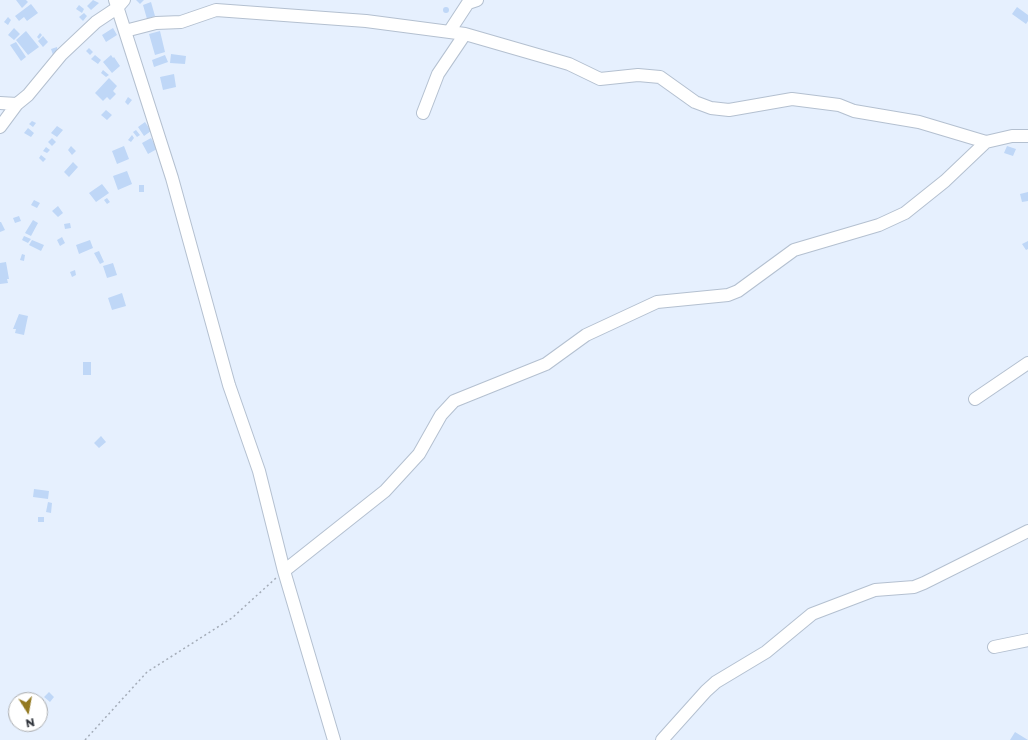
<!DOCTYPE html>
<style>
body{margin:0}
#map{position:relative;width:1028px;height:740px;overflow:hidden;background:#e6f0fe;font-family:Montserrat,sans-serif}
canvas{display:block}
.north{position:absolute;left:8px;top:692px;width:40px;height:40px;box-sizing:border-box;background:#fff;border:1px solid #abadb0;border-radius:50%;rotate:169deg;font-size:11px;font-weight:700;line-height:16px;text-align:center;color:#2e3239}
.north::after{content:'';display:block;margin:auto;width:14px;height:18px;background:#937920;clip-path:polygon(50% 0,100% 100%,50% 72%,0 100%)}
</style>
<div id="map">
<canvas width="1028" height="740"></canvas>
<div class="north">N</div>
</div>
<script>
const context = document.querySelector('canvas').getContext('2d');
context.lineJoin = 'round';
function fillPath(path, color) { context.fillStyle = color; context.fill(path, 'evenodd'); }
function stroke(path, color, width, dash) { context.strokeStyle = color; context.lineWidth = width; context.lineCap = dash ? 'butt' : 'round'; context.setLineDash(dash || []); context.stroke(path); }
const building = new Path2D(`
 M16,0h10l2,2 -6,6z
 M93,0l6,3 -8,7 -4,-4z
 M136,0h8l-4,4z
 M151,2l4,14 -8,3 -4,-14z
 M31,4l7,9 -11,8 -3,-4 -5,4 -4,-5z
 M79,5l5,4 -2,4 -6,-4z
 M1017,7l11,8v6l-2,3 -14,-10z
 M443 10a3 3 0 1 1 6 0a3 3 0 1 1-6 0Z
 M84,13l3,3 -4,5 -4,-4z
 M8,17l3,3 -3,5 -4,-3z
 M14,28l6,6 -6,6 -6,-5z
 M113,28l4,7 -11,7 -4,-7z
 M26,31l13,16 -11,8 -12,-15z
 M160,31l5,21 -10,3 -6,-21z
 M40,33l2,2 -3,4 -2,-2z
 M43,36l5,6 -5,5 -5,-6z
 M16,42l10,15 -5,4 -11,-16z
 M57,47l1,7 -5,1 -2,-6z
 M89,48l4,4 -3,3 -4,-4z
 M171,54l15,2 -1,8 -15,-1z
 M95,55l6,5 -3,4 -7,-5z
 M111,55l2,3 1,-1 6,9 -8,7 -9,-11z
 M165,55l3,7 -14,5 -2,-7z
 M103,70l6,5 -3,2 -5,-4z
 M174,74l2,13 -13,3 -3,-13z
 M109,78l8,8 -4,5 3,3 -6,6 -3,-3 -4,4 -8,-8z
 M128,97l4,3 -4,5 -3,-3z
 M106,110l6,5 -5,5 -6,-5z
 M32,121l4,2 -3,4 -4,-3z
 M145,122l6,9 -7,5 -6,-9z
 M57,126l6,4 -6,7 -6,-4z
 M28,128l6,5 -3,4 -7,-4z
 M136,130l4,5 -3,2 -4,-5z
 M132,135l2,3 -3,4 -3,-2z
 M52,138l4,4 -4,4 -4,-4z
 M151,138l6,11 -9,5 -6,-11z
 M71,146l5,5 -4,4 -4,-5z
 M124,146l5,13 -12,5 -5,-13z
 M1007,146l9,3 -3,7 -9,-3z
 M46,147l4,3 -3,3 -4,-2z
 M41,155l5,4 -3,3 -4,-4z
 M73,162l5,5 -9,10 -5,-5z
 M127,171l5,13 -14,6 -5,-14z
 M102,184l7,9 -13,9 -7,-9z
 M139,185h5v7h-5z
 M1028,192v9l-6,1 -2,-8z
 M107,198l3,4 -3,2 -3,-4z
 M34,200l6,3 -3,5 -6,-3z
 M58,206l5,7 -5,4 -6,-6z
 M19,216l2,5 -6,2 -2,-5z
 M33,220l5,3 -7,13 -6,-3z
 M0,222h1l4,8 -5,2z
 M70,223l1,5 -6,1 -1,-5z
 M24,236l7,3 -3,4 -6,-3z
 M62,237l3,6 -5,3 -3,-6z
 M32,240l12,5 -3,6 -12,-6z
 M90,240l3,8 -14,6 -3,-9z
 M1028,241v8l-2,1 -4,-6z
 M99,251l5,11 -4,2 -6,-11z
 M22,254l3,1 -1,6 -4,-1z
 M6,262l3,17h-2l1,4 -8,1v-21z
 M113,263l4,12 -10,3 -4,-12z
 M75,270l1,5 -4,2 -2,-5z
 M122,293l4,13 -14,4 -4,-12z
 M19,314l9,2 -4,19 -9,-2 1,-4h-3z
 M83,362h8v13h-8z
 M101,436l5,6 -7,6 -5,-5z
 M34,489l15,2 -1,8 -15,-2z
 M48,502l4,1 -1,10 -5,-1z
 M38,517h6v5h-6z
 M49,692l5,5 -4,5 -6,-5z
 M1015,732l13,8h-18z`);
const path = new Path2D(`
 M85,740l62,-68 85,-54 44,-40`);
const minor = new Path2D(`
 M115,0l57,178 57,207 30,86 25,100 50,169
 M125,31l31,-8 25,-1 35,-12 150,11 99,13 104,30 31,15 38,-4 22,2 35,25 16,6 18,2 63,-11 47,6 15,6 65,11 67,20
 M449,32l19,-29 9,-3
 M0,103l17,1 11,-9 33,-40 35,-33 21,-14 7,-8
 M423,113l15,-39 27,-40
 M0,127l17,-23
 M975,399l53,-36
 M284,571l101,-80 34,-37 22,-39 13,-14 92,-37 40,-29 71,-33 71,-7 10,-4 56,-41 85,-25 26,-12 40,-32 41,-39 26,-6h16
 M994,647l34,-7
 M662,740l44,-49 10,-9 50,-30 46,-38 63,-24 39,-3 10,-4 104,-52`);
fillPath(building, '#bfd7f7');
stroke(minor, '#b4c0d0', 14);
stroke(path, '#a4acb8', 1.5, [2, 3]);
stroke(minor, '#fff', 12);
</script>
